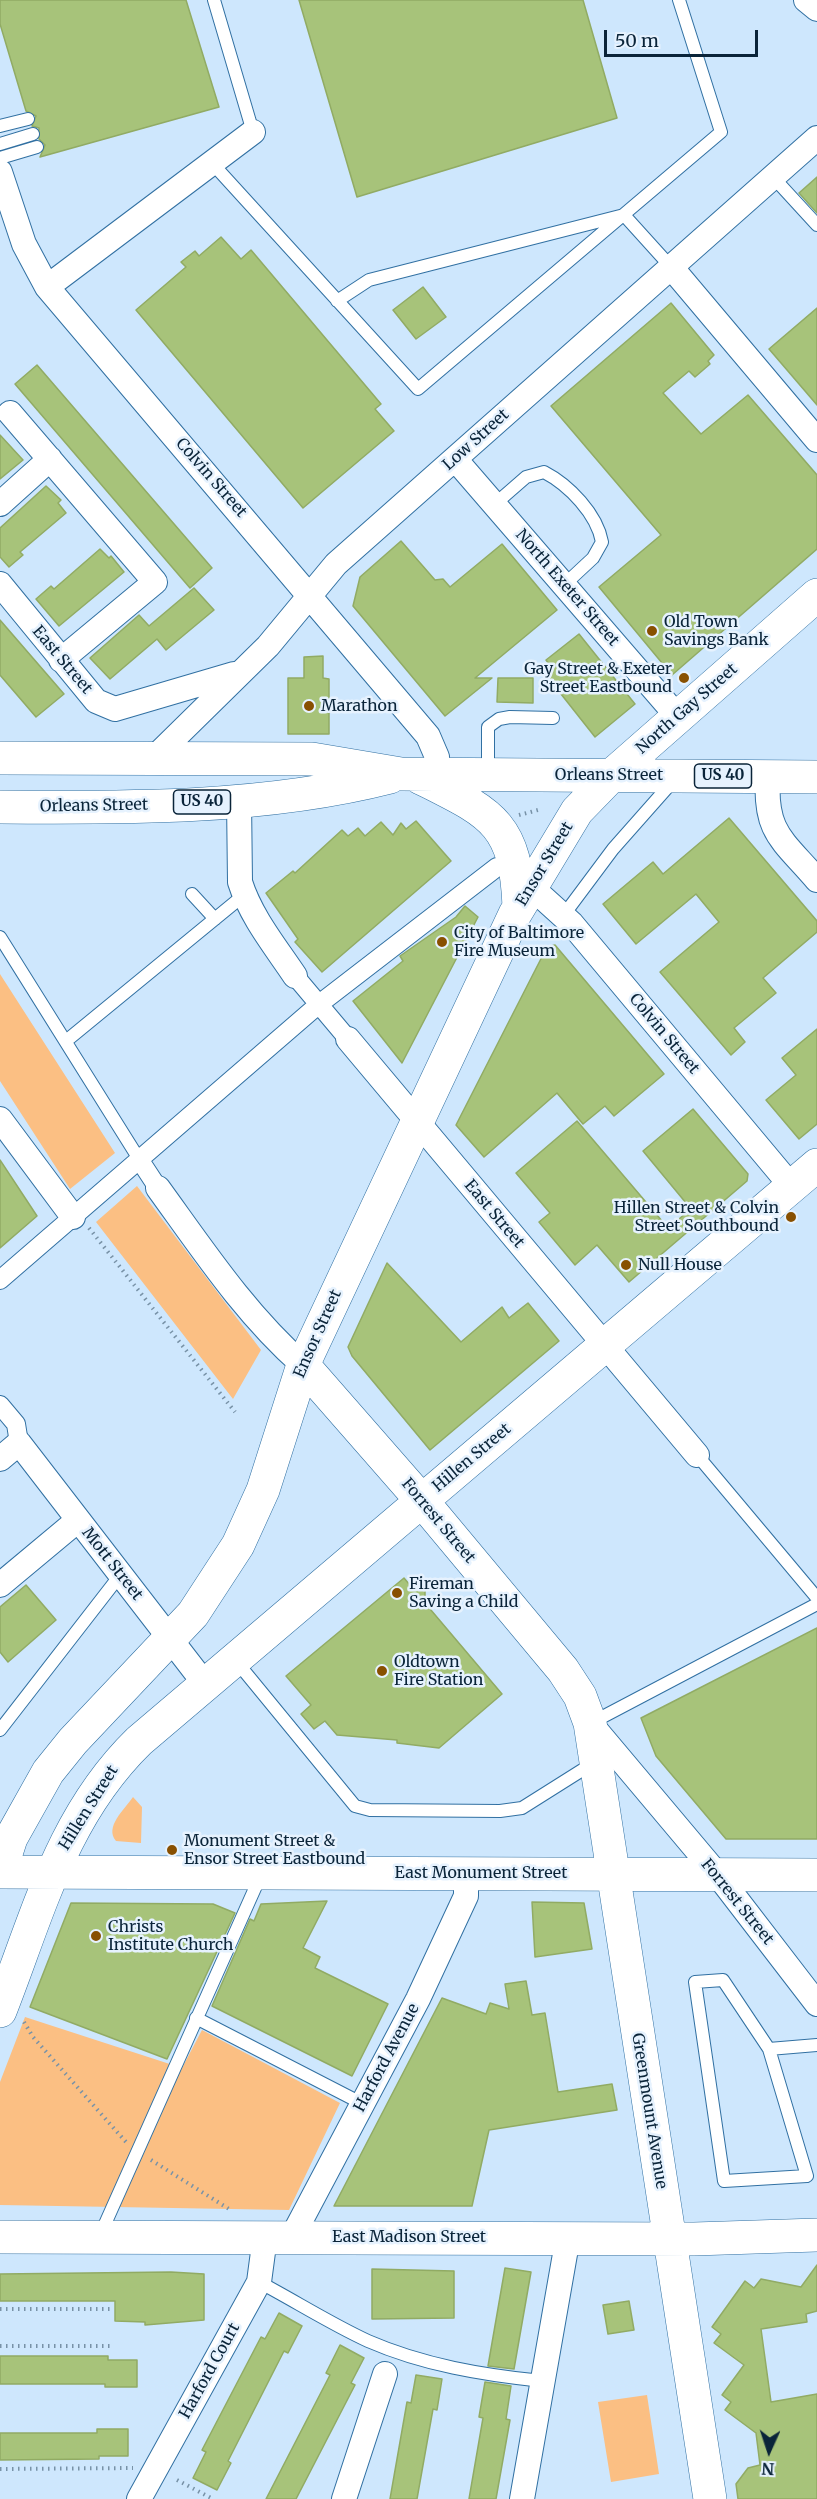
<!DOCTYPE html>
<style>
body{margin:0}
#map{position:relative;width:817px;height:2499px;overflow:hidden;background:#cee7fd;font-family:Merriweather,serif}
canvas{display:block}
.north{position:absolute;left:739px;top:2421px;width:60px;height:60px;-webkit-text-stroke:4px #e6f2fe;paint-order:stroke;rotate:183deg;font-size:16px;font-weight:700;line-height:24px;text-align:center;color:#0a2439}
.north::after{content:'';display:block;margin:auto;width:21px;height:27px;background:#0a2439;clip-path:polygon(50% 0,100% 100%,50% 72%,0 100%)}
.scale{position:absolute;left:604px;top:30px;width:154px;height:27px;box-sizing:border-box;border:3px solid #0a2439;border-top:0;padding-left:8px;font-size:18px;line-height:21px;white-space:nowrap;color:#0a2439;-webkit-text-stroke:4px #e6f2fe;paint-order:stroke}
</style>
<div id="map">
<canvas width="817" height="2499"></canvas>
<div class="north">N</div>
<div class="scale">50 m</div>
</div>
<script>
const context = document.querySelector('canvas').getContext('2d');
context.lineJoin = 'round';
function fillPath(path, color) { context.fillStyle = color; context.fill(path, 'evenodd'); }
function stroke(path, color, width, dash) { context.strokeStyle = color; context.lineWidth = width; context.lineCap = dash ? 'butt' : 'round'; context.setLineDash(dash || []); context.stroke(path); }
function write(font, color, halo, rows, align = 'center') {
  context.font = font + ' Merriweather,serif'; context.lineWidth = 5; context.setLineDash([]); context.textBaseline = 'middle'; context.strokeStyle = halo; context.fillStyle = color; for (const [text, x, y, turn = 0] of rows) {
    context.save(); context.translate(x, y); context.rotate((+turn || 0) * Math.PI / 180); context.textAlign = isNaN(turn) ? turn : align; if (halo) context.strokeText(text, 0, 0); context.fillText(text, 0, 0); context.restore();
  }
}
const green = new Path2D(`
 M0,974l115,179 -45,36 -70,-108z
 M137,1186l124,164 -28,49 -137,-177z
 M133,1797l9,10 -1,36 -25,-2c-12,-14 9,-32 17,-44z
 M25,2017l157,51 20,-38 138,73 -51,107 -289,-5v-123z
 M647,2395l12,79 -48,8 -13,-80z`);
const building = new Path2D(`
 M0,0h186l33,107 -179,50 5,-12 -6,-6v-11l-7,-2 4,-10 -10,-5 -26,-87z
 M299,0h284l34,118 -260,79z
 M817,177v36l-18,-20z
 M221,237l20,22 10,-9 130,154 -6,5 19,22 -91,77 -167,-198 50,-43 -5,-5 14,-11 4,5z
 M423,287l23,30 -30,22 -23,-29z
 M671,303l43,52 -6,6 2,3 -15,13 -6,-6 -26,22 38,41 47,-39 69,80v74l-145,126 -73,-88 62,-52 -110,-129z
 M817,308v97l-48,-56z
 M37,365l175,203 -22,20 -175,-204z
 M0,435l23,25 -23,19z
 M46,486l15,14 -3,3 8,10 -46,39 3,3 -14,12 -9,-10v-29z
 M401,541l34,39 8,-1 7,8 52,-43 55,66 -82,68h17l-47,38 -92,-110 7,-29z
 M100,549l9,9 2,-2 13,16 -65,54 -23,-27 15,-13 3,3z
 M194,588l20,22 -48,40 -9,-11 -47,40 -20,-21 49,-43 10,11z
 M0,620l64,74 -28,23 -36,-42z
 M579,634l56,70 -40,33 -53,-67 7,-6 -3,-4z
 M323,656v22l6,1v55h-41v-56h16v-21z
 M498,678h35v25l-36,-1z
 M729,818l88,103v11l-54,46 13,15 -42,35 11,14 -14,13 -71,-83 59,-50 -23,-28 -60,50 -33,-40 50,-42 10,12z
 M416,821l35,40 -129,111 -27,-30 3,-3 -32,-46 27,-22 2,2 47,-43 6,6 10,-8 7,8 16,-14 12,13 8,-12 5,6z
 M465,906l13,11 -76,146 -49,-62 50,-40 -3,-5 56,-39z
 M555,945l109,129 -50,42 -9,-10 -22,18 -26,-31 -73,64 -28,-32 91,-178z
 M817,1029v95l-18,15 -33,-39 30,-25 -14,-17z
 M693,1109l55,65 -1,7 -118,101 -32,-37 -22,20 -36,-43 11,-9 -34,-40 61,-52 91,107 23,-19 -48,-58z
 M0,1160l37,56 -37,32z
 M387,1263l74,79 41,-35 7,11 19,-15 31,38 -129,109 -78,-94 -4,-9z
 M404,1578l10,12 11,1v12l77,91 -63,54 -42,-5v-3l-60,-5 -12,-14 -11,8 -13,-15 10,-9 -25,-29z
 M26,1585l30,35 -48,42 -8,-10v-45z
 M817,1628v211h-91l-70,-83 -15,-38z
 M327,1901l-24,47 17,9 -5,11 73,36 -36,72 -140,-70 38,-87 4,2 7,-17z
 M532,1902l52,1 8,46 -57,8z
 M71,1903l142,1 22,9 -68,146 -137,-52z
 M526,1981l6,34 13,-2 13,79 54,-8 5,26 -128,20 -17,76h-138l108,-208 44,16 4,-11 19,6 -4,-25z
 M817,2265v46l-11,3 1,8 -46,7 10,73 46,-8v105h-79l-2,-15 12,-16 12,-3 -4,-32 -31,-23 6,-8 -9,-7 22,-30 -30,-22 7,-9 -9,-7 33,-46 9,7 7,-9 40,8z
 M505,2268l26,4 -17,97 -26,-3z
 M372,2269l82,2v47l-82,1z
 M171,2272l33,2v46l-59,5v-3l-30,-1v-20h-115v-27z
 M629,2301l5,29 -26,4 -5,-29z
 M279,2313l23,13 -14,27 -4,-2 -56,110 3,2 -14,27 -24,-12 13,-26 -4,-2 59,-113 4,2z
 M340,2345l24,13 -13,25 4,2 -59,114h-30l64,-124 -4,-2z
 M0,2356h108v4h29v27h-32v-3h-105z
 M416,2375l26,4 -5,31 -4,-1 -16,90h-27l17,-97 4,1z
 M485,2382l26,4 -5,33 4,1 -14,79h-27l14,-81 -4,-1z
 M97,2429h31v27h-29v3l-99,1v-27h97z`);
const path = new Path2D(`
 M519,815l19,-5
 M89,1228l146,184
 M24,2022l9,15 93,105
 M151,2160l78,49
 M0,2309h111
 M0,2346h114
 M0,2469l133,-1
 M177,2480l36,19`);
const service = new Path2D(`
 M214,0l39,132
 M0,126l28,-7
 M0,144l33,-10
 M0,158l37,-11
 M212,163l206,226 303,-257 -42,-132
 M773,177l44,48
 M337,301l32,-21 255,-65 47,52
 M495,504l31,-27 18,-5c25,13 53,42 58,70l-9,16 -29,27
 M488,773v-46l11,-8 11,-2 43,1
 M192,894l23,25
 M563,916l50,-67 61,-69
 M0,937l139,222
 M66,1041l178,-146
 M697,1455l120,143
 M236,1661l119,145 15,4 130,1 22,-3 73,-46
 M591,1723l226,-119
 M0,1730l121,-156
 M723,1980l46,69 38,127 -83,5 -29,-199z
 M196,2018l167,86
 M769,2049l48,-4
 M101,2233l159,-356
 M259,2282c36,19 72,42 109,59 55,24 115,34 174,40`);
const pedestrian = new Path2D(`
 M295,976l53,63
 M139,1159l19,29
 M0,1280l318,-275 179,-138
 M0,1405l16,19 3,19`);
const minor = new Path2D(`
 M806,0l11,9
 M0,172l24,72 23,43 381,449 9,21v17
 M671,267l146,173
 M47,287l206,-155
 M10,413l145,169 -94,78
 M455,459l223,258
 M0,504l50,-45
 M0,584l96,117 19,8 119,-35
 M152,760l116,-114 68,-82 481,-426
 M768,776c-4,57 15,64 49,104
 M239,800l1,82c11,35 35,64 55,94
 M530,886l42,38 220,263
 M348,1039l349,416
 M0,1119l73,98
 M158,1188c45,62 87,126 145,177
 M0,1459l19,-16 186,241
 M0,1585l78,-65
 M590,1723l127,151 100,130
 M292,2237l126,-238 48,-103v-23
 M139,2499l120,-217 6,-45
 M344,2499l41,-125
 M522,2499l46,-262`);
const primary = new Path2D(`
 M817,595l-205,180 -35,36 -62,103 -212,451 -40,125 -25,55 -45,69 -120,127 -25,31 -37,66 -11,34 817,3
 M0,758l312,1 89,15 416,3
 M419,777c71,36 97,44 100,130
 M0,807c128,1 265,2 390,-30
 M303,1365l119,136 141,169 17,26 10,27 120,776
 M0,2011c38,-97 62,-195 139,-270l678,-576
 M0,2237l694,2 123,-4`);
const markers = [
 [652,631,6,"#885001"],
 [684,678,6,"#885001"],
 [309,706,6,"#885001"],
 [442,942,6,"#885001"],
 [791,1217,6,"#885001"],
 [626,1265,6,"#885001"],
 [397,1593,6,"#885001"],
 [382,1671,6,"#885001"],
 [172,1850,6,"#885001"],
 [96,1936,6,"#885001"]
];
const shields = [
 [723,776,57],
 [202,802,57]
];
const shieldNames = [
 ["US 40",723,776],
 ["US 40",202,802]
];
const streetNames = [
 ["Low Street",476,440,-42],
 ["Colvin Street",211,478,49],
 ["North Exeter Street",567,588,49],
 ["East Street",62,660,50],
 ["North Gay Street",687,709,-41],
 ["Orleans Street",609,775],
 ["Orleans Street",94,806,-1],
 ["Ensor Street",545,864,-59],
 ["Colvin Street",664,1034,50],
 ["East Street",494,1214,50],
 ["Ensor Street",318,1334,-66],
 ["Hillen Street",472,1458,-40],
 ["Forrest Street",438,1521,50],
 ["Mott Street",112,1564,52],
 ["Hillen Street",89,1808,-58],
 ["East Monument Street",481,1873],
 ["Forrest Street",737,1902,51],
 ["Harford Avenue",387,2058,-62],
 ["Greenmount Avenue",649,2111,81],
 ["East Madison Street",409,2237],
 ["Harford Court",210,2371,-61]
];
const poiNames = [
 ["Old Town",664,622],
 ["Savings Bank",664,640],
 ["Gay Street & Exeter",672,669,"right"],
 ["Street Eastbound",672,687,"right"],
 ["Marathon",321,706],
 ["City of Baltimore",454,933],
 ["Fire Museum",454,951],
 ["Hillen Street & Colvin",779,1208,"right"],
 ["Street Southbound",779,1226,"right"],
 ["Null House",638,1265],
 ["Fireman",409,1584],
 ["Saving a Child",409,1602],
 ["Oldtown",394,1662],
 ["Fire Station",394,1680],
 ["Monument Street &",184,1841],
 ["Ensor Street Eastbound",184,1859],
 ["Christs",108,1927],
 ["Institute Church",108,1945]
];
fillPath(green, '#fbbf83');
fillPath(building, '#a7c37a');
stroke(building, '#91ab64', 1.5);
stroke(service, '#3170a2', 14);
stroke(pedestrian, '#3170a2', 20);
stroke(minor, '#3170a2', 26);
stroke(primary, '#3170a2', 34);
stroke(path, '#7892a7', 4, [1.5, 4.5]);
stroke(service, '#fff', 12);
stroke(pedestrian, '#fff', 18);
stroke(minor, '#fff', 24);
stroke(primary, '#fff', 33);
for (const [x, y, r, color] of markers) { const dot = new Path2D(); dot.arc(x, y, r, 0, 2 * Math.PI); context.fillStyle = color; context.fill(dot); stroke(dot, '#e6f2fe', 2); }
for (const [x, y, w] of shields) { const box = new Path2D(); box.roundRect(x - w / 2, y - 12, w, 24, 4.5); context.fillStyle = '#e6f2fe'; context.fill(box); stroke(box, '#0a2439', 1.5); }
write('bold 15px', '#0a2439', null, shieldNames);
write('16px', '#0a2439', '#e6f2fe', streetNames);
write('16px', '#0a2439', '#e6f2fe', poiNames, 'left');
</script>
